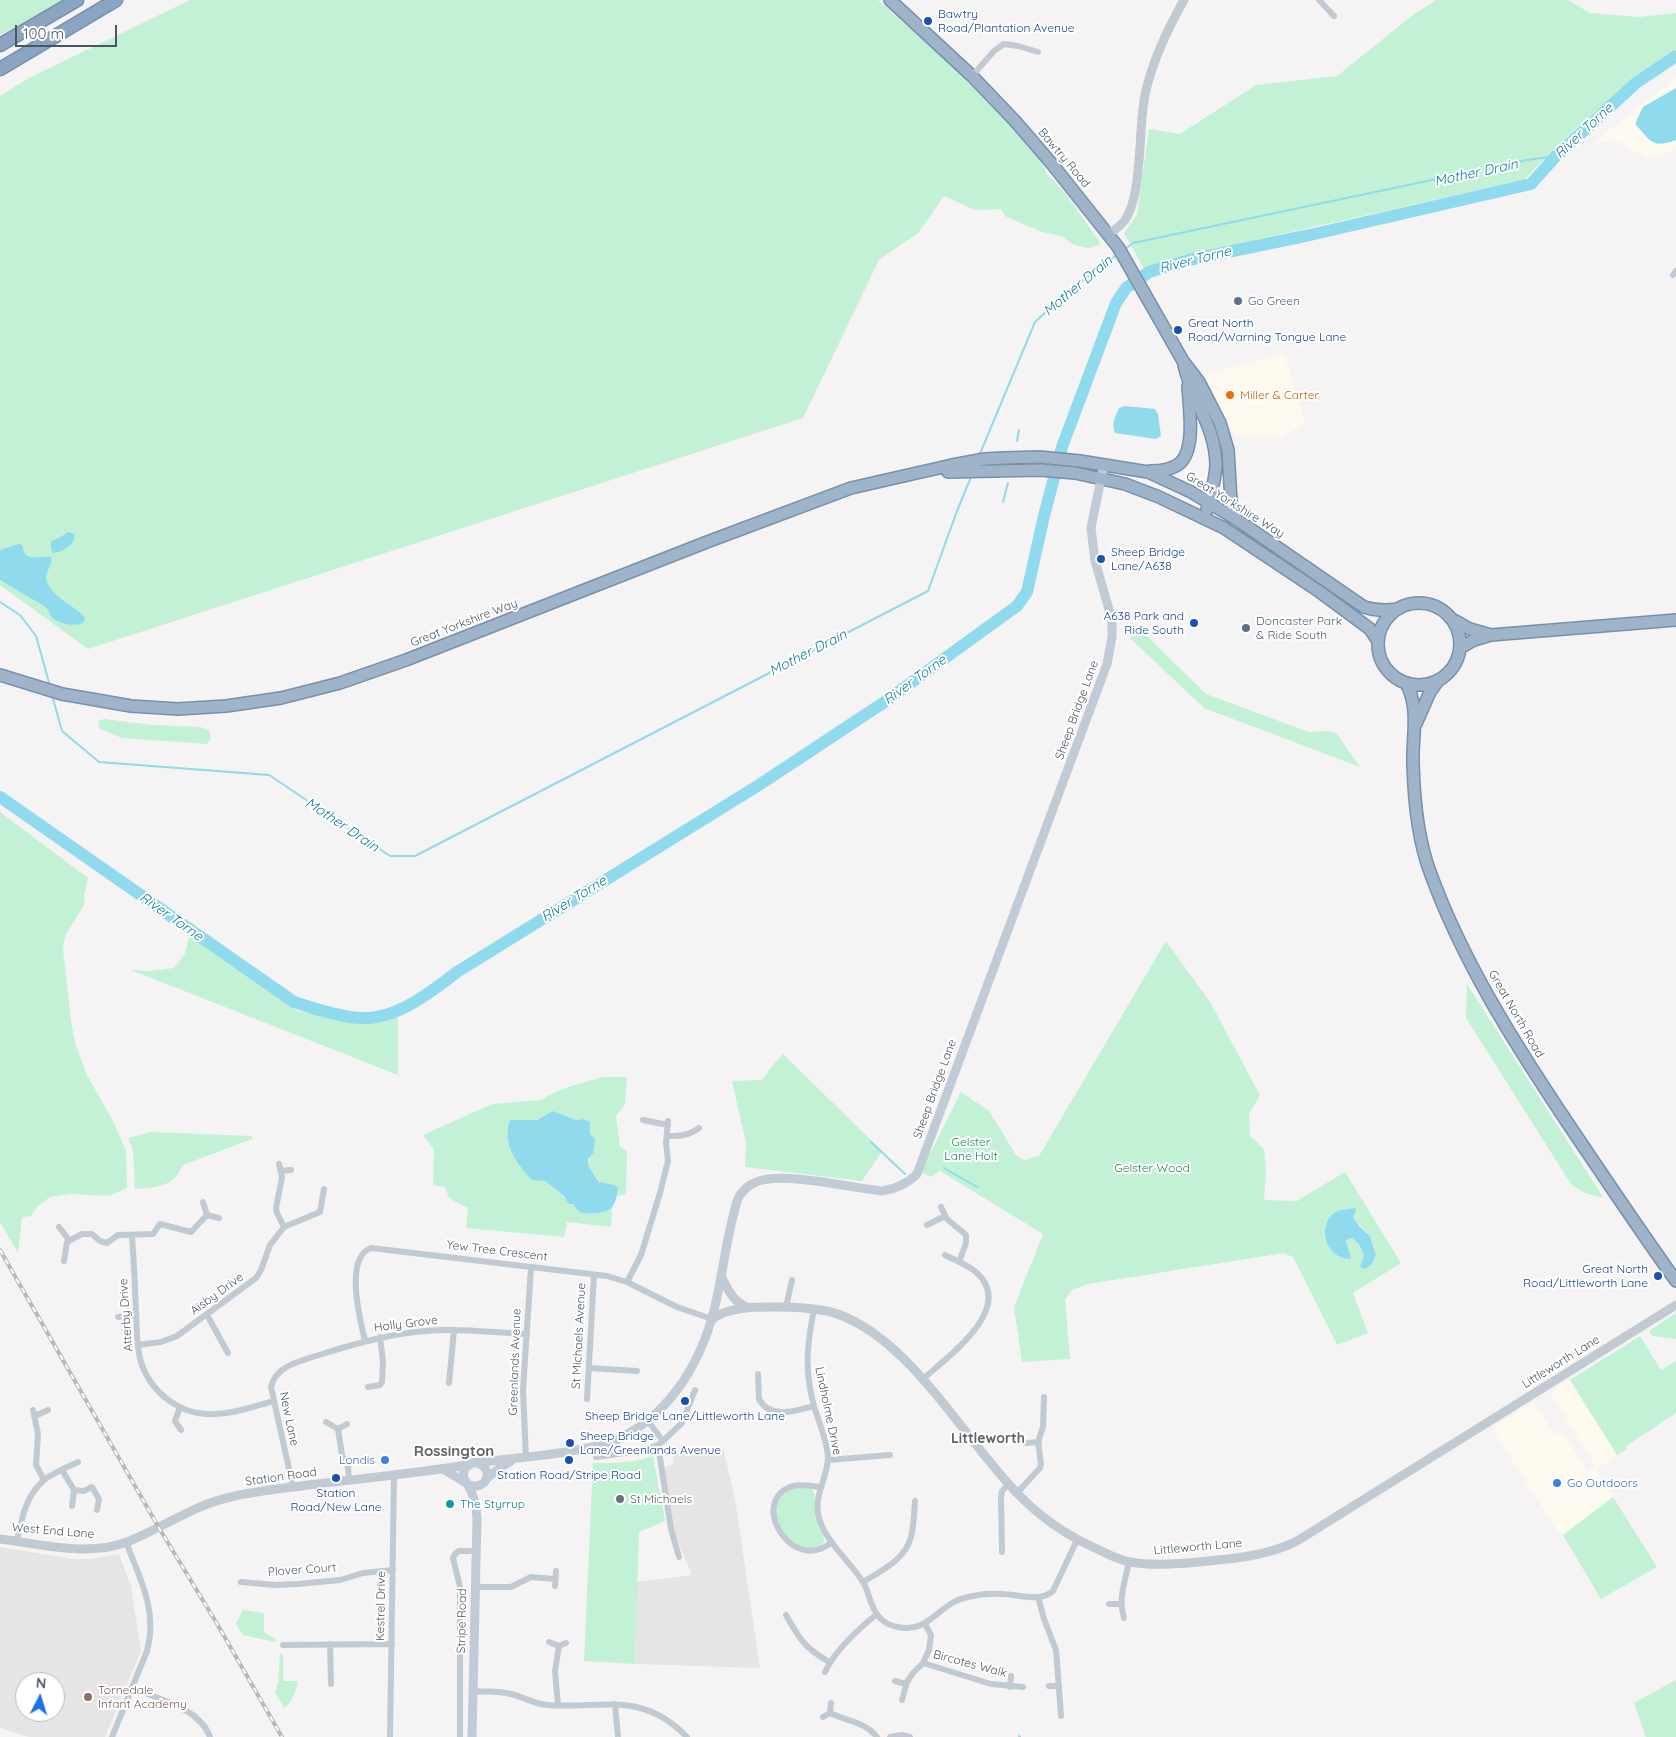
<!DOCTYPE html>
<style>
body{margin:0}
#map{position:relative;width:1676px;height:1737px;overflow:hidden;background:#f5f3f3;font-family:Quicksand,sans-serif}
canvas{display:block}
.north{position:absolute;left:15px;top:1672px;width:50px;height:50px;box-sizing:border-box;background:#fff;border:1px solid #b7bbc0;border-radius:50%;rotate:5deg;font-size:14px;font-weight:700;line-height:20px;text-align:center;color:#4a5661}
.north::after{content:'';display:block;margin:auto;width:18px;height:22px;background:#1a73e8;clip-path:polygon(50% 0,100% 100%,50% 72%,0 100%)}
.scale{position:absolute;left:15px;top:25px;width:102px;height:22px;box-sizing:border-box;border:2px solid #4a5661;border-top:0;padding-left:6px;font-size:15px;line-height:18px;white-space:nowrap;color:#4a5661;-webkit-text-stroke:4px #fff;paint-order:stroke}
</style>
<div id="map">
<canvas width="1676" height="1737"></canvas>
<div class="north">N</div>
<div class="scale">100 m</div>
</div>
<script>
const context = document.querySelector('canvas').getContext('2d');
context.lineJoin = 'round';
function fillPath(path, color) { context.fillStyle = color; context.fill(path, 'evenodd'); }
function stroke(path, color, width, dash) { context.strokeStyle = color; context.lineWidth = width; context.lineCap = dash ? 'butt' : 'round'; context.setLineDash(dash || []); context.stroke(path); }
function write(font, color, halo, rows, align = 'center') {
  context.font = font + ' Quicksand,sans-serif'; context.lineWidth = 4; context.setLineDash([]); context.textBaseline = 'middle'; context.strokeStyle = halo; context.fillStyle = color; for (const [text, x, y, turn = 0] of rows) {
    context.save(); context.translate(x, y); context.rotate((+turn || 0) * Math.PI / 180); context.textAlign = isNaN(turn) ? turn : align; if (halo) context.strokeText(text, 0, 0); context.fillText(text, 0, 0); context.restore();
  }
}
const commercial = new Path2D(`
 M1676,76v73l-26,10 -34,-18 -23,3z
 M1284,354l21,69 -23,14 -47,-1 -31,-62z
 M1570,1380l47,75 -21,15 17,27 -50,38 -6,-5 -65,-101 42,-27 21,33 7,-5 25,42 8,-6 -45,-74z`);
const education = new Path2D(`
 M723,1448l12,51 25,169 -125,-4 2,-82 55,-7 -18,-43 -10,-65 9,-2v-7l3,-3z
 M0,1547l73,12h16l30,-5 12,32 10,65 -36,86h-76l-29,-9zM25,1682h30v30h-30z`);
const green = new Path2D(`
 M0,0h66l-66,35z
 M190,0h688l78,69 57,59 30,37 5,11 3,2 15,16 35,50 -12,4 -15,-3 -13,-9 -19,-4 -37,-16 -4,-7 -26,1 -31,-14 -26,37 -39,27 -76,158 -715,231 -88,-64v-489l27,-17z
 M1436,0h132l22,13 49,4 37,-4v36c-55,39 -106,82 -152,131l-350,78 -29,12 -21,-37 13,-18 12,-86 31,5 76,-49 81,-9 76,-61z
 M1139,630l8,6 59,58 103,38 16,-1 11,2 24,34 -156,-59 -74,-70 3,-7z
 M104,719l48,6 48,2 9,3 2,9 -4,5 -85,-6 -22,-9 -2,-8z
 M0,812l88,66 -4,18 1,7 -20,33 -2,13 8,72 4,22 12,32 26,46 13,30 1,33v4l-18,8 -38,-2 -21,3 -12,9 -7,10 -9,1 -4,36 -18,-31z
 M190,932l107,79 71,12 30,-7v59l-267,-105 19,1 24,-3 11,-14z
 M1166,941l44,61 50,93 -11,19 1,22 14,13 2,22 -2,29 33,1 48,-29 56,91 -48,30 15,40 -31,12 -44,-88 -9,-4 -196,31 -16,6 -7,10 5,59 -48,3 -8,-55 29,-73 -103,-63 -9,6 -10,-5 40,-80 28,19 27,44 8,5 15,-4zM1355,1208c-1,19 5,14 14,27 4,5 5,14 7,20l-4,9c-8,-9 -12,-18 -20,-26l-6,2 5,19 -19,-44 8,-5z
 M1467,984l136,213c-13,-1 -22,-5 -32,-13l-105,-166z
 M783,1054l99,97 -20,30 -117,-14 1,-24 -14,-62 30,-1 10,-14z
 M603,1077h24l-2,27 -9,12 4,31 7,4 -1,42 -9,4 1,-9 -18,-6 -11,-15 1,-40 -6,-8 -8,1 -23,-9 -16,9h-27l35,61 19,15 5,7 5,1c1,1 4,7 5,7 8,6 26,1 33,-4l-1,20 -44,-5 -3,15 -98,-9 2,-20 -19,-10 -4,-11 -12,-2 1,-36 -11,-14 69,-31 49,-4c18,-12 41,-17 62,-23z
 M151,1132l101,4v3l-69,26c-10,23 -27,22 -48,24l-2,-39 -5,-12z
 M1676,1313v26l-24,-3 -3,-5z
 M1640,1336l21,34 15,-9v52l-50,33 1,3 -10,6 -47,-75z
 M653,1456l12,65 -26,11 -4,132 -51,-3 9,-198c21,0 41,0 60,-7z
 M805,1485l8,5 4,11 6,28 1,12 -4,8 -14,1 -21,-11 -11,-27c7,-21 8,-23 31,-27z
 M1613,1497l44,70 -56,32 -38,-64z
 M243,1610l21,3v19l13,8 -2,2 -32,-7 -7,-11z
 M280,1654h3v27h15c-2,11 -5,20 -14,27l-9,-16 3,-9z
 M1676,1680v57h-30l-12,-34z`);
const water = new Path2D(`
 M1676,88v52c-24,9 -25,1 -41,-16l8,-17z
 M1125,406l30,3 3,5 3,22 -5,3 -41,-6c-4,-9 0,-16 4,-25z
 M68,532l6,2c3,10 -11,18 -21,19l-2,-4v-8l8,-3z
 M19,544l3,1c1,2 1,5 2,7 5,10 20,3 27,5 2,8 -4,12 -5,19 -1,17 27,29 38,40l1,3 -2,4c-10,4 -20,1 -30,-4l-7,-12 -46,-27v-30z
 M553,1111l23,9 8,-1 6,3v12l5,5 -2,14 -5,6 1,8 10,15 15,3 4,3c-1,7 -2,15 -7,20 -4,5 -27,8 -32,3 -1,0 -5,-6 -5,-7h-5l-5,-8 -19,-15 -13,-1c-16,-17 -30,-36 -22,-60h27z
 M1356,1208l-2,10 5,8 11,10 6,19 -4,9 -7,5 -5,-2 4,-12 -5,-10 -7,-7 -6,2 5,19c-29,0 -35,-41 -11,-49 5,-1 11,-1 16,-2z`);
const stream = new Path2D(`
 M1124,250l9,-7 394,-83 29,-4
 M1017,441l2,-11
 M979,456l56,-134 35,-32 48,-36
 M1003,502l5,-19
 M0,602l20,13 16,21 14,50
 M52,695l10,36 37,31 170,13 121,81h25l513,-265 29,-80 14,-34
 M871,1142l34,32
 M944,1168l33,19
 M1019,1736l1,1`);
const river = new Path2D(`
 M0,797l294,205c18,6 50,16 68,16 35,1 69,-26 95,-46l302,-187 124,-82 134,-97 10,-14 17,-76 18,-69 54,-144 10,-15 23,-16 40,-12 121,-25 221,-51 25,-28 80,-73 40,-27`);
const minor = new Path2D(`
 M1319,0l15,16
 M972,76l22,-25 10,-7 14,2 20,6
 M1673,275l3,-4
 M643,1120l25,5
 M667,1136c12,0 21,0 32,-8
 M281,1171l10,-1
 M203,1202l4,13 12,3
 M941,1207l6,12 19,16v8l-7,19
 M927,1225l18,-9
 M59,1227l10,13
 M284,1227l36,-15 4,-23
 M132,1236c2,25 3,51 4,76 1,17 0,34 5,50 10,31 40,54 73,52 20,0 41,-8 60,-13
 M64,1261l3,-19 15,-8h10l8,7 7,2 11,-8 35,-1 7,-10 31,8 16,-17
 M627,1282l14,-27 19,-62 8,-32 -2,-18 2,-22
 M786,1307l6,-27
 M814,1309c-7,37 -10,60 0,97 5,17 13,34 14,51 0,19 -13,36 -10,56 4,26 31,47 45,69 7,11 7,27 18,37 4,4 11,7 17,8 32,7 41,-25 70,-30 11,-3 22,-4 34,-3 15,0 38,9 51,-3l24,-51
 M207,1315l21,38
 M118,1317l18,-2
 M365,1341c-5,-22 -21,-83 6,-93l236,28 20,6 50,25 35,12
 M138,1345l23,-3 16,-6 79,-58 5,-8 9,-25 14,-18 -7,-14 -1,-5 6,-31 -3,-13
 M589,1368l48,3
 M758,1374l1,25c11,21 37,12 55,7
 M923,1379c24,-22 94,-71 53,-107 -8,-7 -21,-12 -31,-17
 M449,1383l5,-53
 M368,1387l12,-2 2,-3 1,-20 -3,-25
 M587,1399l7,-124
 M180,1407l-5,14 6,9
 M33,1410l5,24 -2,31 8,15
 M35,1416l13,-6
 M648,1421l15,20 -5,4 13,84 8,28
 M326,1422l12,7
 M347,1424l-9,5 4,26 6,12 1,13
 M663,1441l19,-18 13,-33
 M1026,1443l13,-1
 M596,1457l43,-6 19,-6
 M526,1458l-3,-68 8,-123
 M828,1460l62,-5
 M62,1470l12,20
 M293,1487l-22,-100c5,-22 30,-26 48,-32 41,-13 81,-24 124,-25 27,-1 56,3 84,4
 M820,1487c-8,-1 -18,-3 -27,-1 -46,14 -1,90 39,56
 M1017,1493l23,-25 1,-4 -3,-22 5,-15 1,-30
 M72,1506l2,-16 10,1 8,-4 7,12 -2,11
 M17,1541c5,-22 8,-44 26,-60 9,-8 24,-14 35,-19
 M1002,1552l-1,-54 1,-7 7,-7
 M241,1582l34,3 23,-1 42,-4 23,-7 30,-3
 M863,1582c18,-11 42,-22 48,-45 3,-11 3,-24 4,-36
 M555,1586l1,-15
 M475,1587h36l20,-10 24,2
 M1038,1597l6,22 12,31 5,66
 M1109,1604h12
 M786,1615c14,25 18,32 43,47
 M1124,1618c-6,-19 1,-37 5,-56
 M549,1642l10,4 7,-3
 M330,1644l1,40
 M283,1645l109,-1
 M923,1663l68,21 32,3
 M825,1672c11,-23 32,-42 52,-58
 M895,1681l11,3
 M1049,1686h10
 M1010,1687l1,-11
 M132,1688c26,11 68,20 78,49
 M473,1691c12,1 26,0 38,3 12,3 24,10 36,11 57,4 94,-15 140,32
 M902,1700l5,-18 6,-9 10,-10 6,-13 2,-15 -6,-11
 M615,1704l3,33
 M558,1705l-3,-34 4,-25
 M830,1713c16,8 36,9 47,24
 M823,1717l7,-4 1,-10
 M112,1737l35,-86c11,-40 -7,-72 -21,-109
 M390,1737l4,-261
 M460,1737v-150l-7,-29 2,-4 4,-3h17
 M890,1737l12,-2 8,2`);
const tertiary = new Path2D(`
 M1108,235c6,-5 13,-9 17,-15 18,-26 13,-92 20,-125 7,-34 22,-65 39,-95
 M721,1276c7,14 12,26 28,32
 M712,1319c18,-13 44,-12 66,-12 16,0 33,1 49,4 78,18 137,129 191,183 22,23 48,41 77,54 11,5 23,12 35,14 23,4 46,2 68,0 33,-3 70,-6 99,-21l379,-236
 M443,1469l23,14
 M0,1539c41,5 87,18 127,3 36,-14 66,-37 104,-45 28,-7 57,-9 86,-13 50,-6 100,-11 150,-19`);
const secondary = new Path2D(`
 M486,1479l14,-11 11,-7
 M467,1484c19,9 29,-15 10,-21
 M472,1737l5,-218 -1,-14 -5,-14 -8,-15 2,-8 7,-5c32,-4 63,-6 94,-11 16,-3 30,-5 45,-10 55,-22 89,-76 103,-132 8,-31 11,-63 19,-93 2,-7 3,-16 7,-22 3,-4 9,-10 14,-12 26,-13 97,5 128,8 14,-2 25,-7 35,-17l190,-510 5,-27v-17l-17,-59 -4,-33 13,-64`);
const trunk = new Path2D(`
 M890,0l82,76 43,45 37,43 66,83 65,114 16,21 21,41 8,27 3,52 5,17
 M1184,365c8,36 31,60 32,99 0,15 -6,31 -9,46
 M1150,471c10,0 22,-1 30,-8 16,-14 9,-57 8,-77
 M948,472l92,-2 35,3 50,11 34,13 65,31 96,64 50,37 8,12
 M1378 644a41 41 0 1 1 82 0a41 41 0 1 1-82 0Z
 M1452,619l18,10 21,6
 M1460,648l14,-8 17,-5 185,-15
 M0,675l62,19 69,12 47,3 48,-3 55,-8 59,-15 66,-23 301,-118 144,-54 101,-23 33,-6 19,-1 35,-1 41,4 68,11 43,20 45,27 128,88c12,4 21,4 34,2
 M1406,683c14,25 6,54 7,81 1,34 5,76 17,108 32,88 83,169 135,247 37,55 73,109 111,162
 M1415,726l15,-34 8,-11`);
const motorway = new Path2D(`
 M0,45l77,-45
 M0,69l116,-69`);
const rail = new Path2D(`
 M0,1250l159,278 57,94 66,115`);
const markers = [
 [928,21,5,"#1a4fb4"],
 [1238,301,5,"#5c6f8a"],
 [1178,330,5,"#1a4fb4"],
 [1230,395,5,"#e8710a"],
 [1101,559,5,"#1a4fb4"],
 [1194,623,5,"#1a4fb4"],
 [1246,628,5,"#5c6f8a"],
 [1658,1276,5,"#1a4fb4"],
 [685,1401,5,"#1a4fb4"],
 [570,1443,5,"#1a4fb4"],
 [385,1460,5,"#3f7fe0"],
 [569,1460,5,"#1a4fb4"],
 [336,1478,5,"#1a4fb4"],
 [1557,1483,5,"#3f7fe0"],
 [620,1499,5,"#6b7280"],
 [450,1504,5,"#0f9aa8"],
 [88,1697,5,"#8d6e63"]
];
const transitNames = [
 ["Bawtry",938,14],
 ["Road/Plantation Avenue",938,28],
 ["Great North",1188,323],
 ["Road/Warning Tongue Lane",1188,337],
 ["Sheep Bridge",1111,552],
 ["Lane/A638",1111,566],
 ["A638 Park and",1184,616,"right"],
 ["Ride South",1184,630,"right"],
 ["Great North",1648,1269,"right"],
 ["Road/Littleworth Lane",1648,1283,"right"],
 ["Sheep Bridge Lane/Littleworth Lane",685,1416,"center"],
 ["Sheep Bridge",580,1436],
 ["Lane/Greenlands Avenue",580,1450],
 ["Station Road/Stripe Road",569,1475,"center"],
 ["Station",336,1493,"center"],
 ["Road/New Lane",336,1507,"center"]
];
const streetNames = [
 ["Bawtry Road",1064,158,50],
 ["Great Yorkshire Way",1235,505,32],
 ["Great Yorkshire Way",464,623,-21],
 ["Sheep Bridge Lane",1077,710,-70],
 ["Great North Road",1516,1014,60],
 ["Sheep Bridge Lane",935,1089,-70],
 ["Yew Tree Crescent",497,1251,7],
 ["Aisby Drive",217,1294,-36],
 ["Atterby Drive",126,1315,-94],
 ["Holly Grove",406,1324,-7],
 ["St Michaels Avenue",579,1336,-87],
 ["Greenlands Avenue",515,1362,-88],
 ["Littleworth Lane",1561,1362,-32],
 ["Lindholme Drive",828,1411,78],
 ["New Lane",289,1419,78],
 ["Station Road",281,1477,-8],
 ["West End Lane",53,1531,5],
 ["Littleworth Lane",1198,1547,-5],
 ["Plover Court",302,1570,-4],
 ["Kestrel Drive",381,1606,-89],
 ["Stripe Road",462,1621,-89],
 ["Bircotes Walk",970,1664,15]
];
const serviceNames = [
 ["Go Green",1248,301],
 ["Doncaster Park",1256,621],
 ["& Ride South",1256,635]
];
const foodNames = [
 ["Miller & Carter",1240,395]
];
const parkNames = [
 ["Gelster",971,1142],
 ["Lane Holt",971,1156],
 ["Gelster Wood",1152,1168]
];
const shopNames = [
 ["Londis",375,1460],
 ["Go Outdoors",1567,1483,"left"]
];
const worshipNames = [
 ["St Michaels",630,1499]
];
const cultureNames = [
 ["The Styrrup",460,1504]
];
const educationNames = [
 ["Tornedale",98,1690],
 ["Infant Academy",98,1704]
];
const waterNames = [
 ["River Torne",1584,131,-43],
 ["Mother Drain",1476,173,-12],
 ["River Torne",1195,260,-14],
 ["Mother Drain",1078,286,-40],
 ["Mother Drain",808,653,-27],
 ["River Torne",915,680,-36],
 ["Mother Drain",342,825,34],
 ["River Torne",574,899,-32],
 ["River Torne",171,917,35]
];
const neighbourhoodNames = [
 ["Littleworth",988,1439]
];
const quarterNames = [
 ["Rossington",454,1451]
];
fillPath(commercial, '#fdf9ef');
fillPath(education, '#e6e4e5');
fillPath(green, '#c3f1d5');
fillPath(water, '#90daee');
stroke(stream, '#90daee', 2);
stroke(river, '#90daee', 12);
stroke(trunk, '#7690ad', 14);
stroke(motorway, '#7690ad', 15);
stroke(minor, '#c1cad2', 6);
stroke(tertiary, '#c1cad2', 9);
stroke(secondary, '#c1cbd6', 9);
stroke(trunk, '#9fb4c9', 11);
stroke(motorway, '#8ba5c1', 12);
stroke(rail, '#b5b8bd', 4);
stroke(rail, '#fff', 2, [5.5]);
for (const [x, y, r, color] of markers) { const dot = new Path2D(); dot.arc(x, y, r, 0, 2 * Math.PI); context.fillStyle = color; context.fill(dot); stroke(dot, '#fff', 2); }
write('12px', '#164399', '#fff', transitNames, 'left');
write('12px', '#4a5661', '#fff', streetNames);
write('12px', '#4e5e75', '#fff', serviceNames, 'left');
write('12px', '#c56008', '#fff', foodNames, 'left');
write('12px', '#17864f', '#fff', parkNames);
write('12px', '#366cbe', '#fff', shopNames, 'right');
write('12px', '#5b616d', '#fff', worshipNames, 'left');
write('12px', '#0d838f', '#fff', cultureNames, 'left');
write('12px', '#785e54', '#fff', educationNames, 'left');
write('italic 14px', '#0c7c9b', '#fff', waterNames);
write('bold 14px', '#5f6368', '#fff', neighbourhoodNames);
write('bold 15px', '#5f6368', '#fff', quarterNames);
</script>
